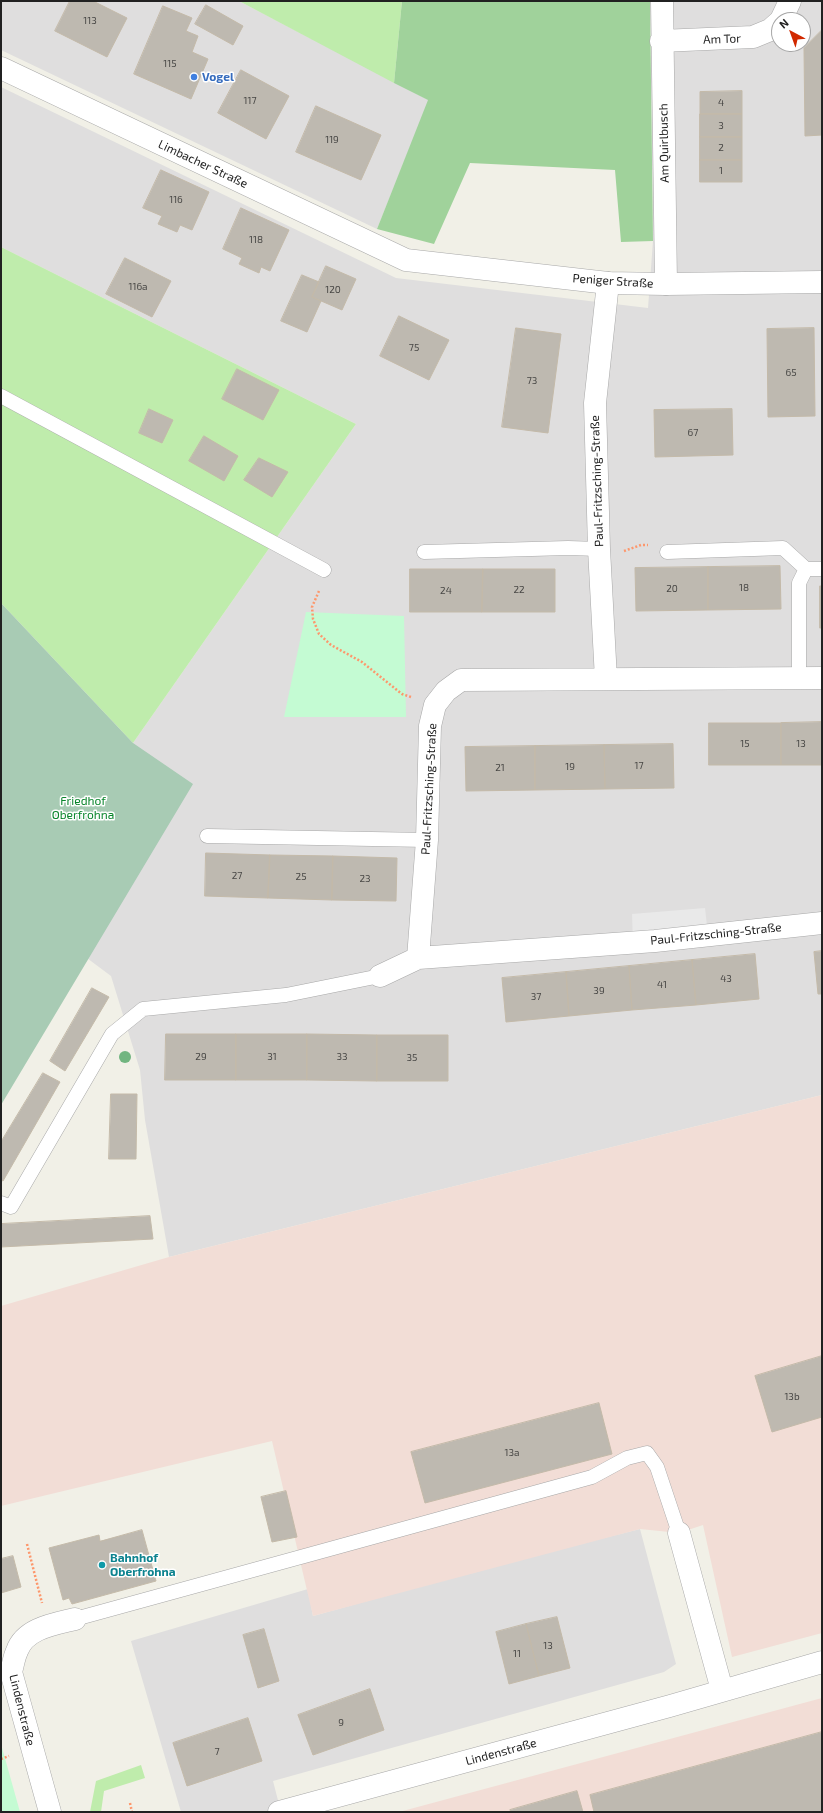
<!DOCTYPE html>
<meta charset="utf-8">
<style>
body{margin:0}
#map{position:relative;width:823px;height:1813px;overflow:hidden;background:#f1f0e7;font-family:"Exo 2",sans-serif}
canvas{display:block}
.frame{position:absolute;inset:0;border:2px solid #212121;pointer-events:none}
.north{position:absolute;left:771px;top:12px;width:40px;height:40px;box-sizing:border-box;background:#fff;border:1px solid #a6a6a6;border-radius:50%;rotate:319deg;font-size:11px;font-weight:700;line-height:16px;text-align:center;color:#212121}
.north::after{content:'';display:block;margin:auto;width:14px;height:18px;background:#d12900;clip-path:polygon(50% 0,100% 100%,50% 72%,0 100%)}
</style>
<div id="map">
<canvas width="823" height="1813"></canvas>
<div class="frame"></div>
<div class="north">N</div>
</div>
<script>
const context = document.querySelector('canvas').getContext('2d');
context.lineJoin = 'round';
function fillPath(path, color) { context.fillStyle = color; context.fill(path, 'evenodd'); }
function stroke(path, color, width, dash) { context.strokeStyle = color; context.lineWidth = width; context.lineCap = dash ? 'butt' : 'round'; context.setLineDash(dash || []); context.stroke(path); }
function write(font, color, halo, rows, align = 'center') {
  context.font = font + ' "Exo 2",sans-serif'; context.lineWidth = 3; context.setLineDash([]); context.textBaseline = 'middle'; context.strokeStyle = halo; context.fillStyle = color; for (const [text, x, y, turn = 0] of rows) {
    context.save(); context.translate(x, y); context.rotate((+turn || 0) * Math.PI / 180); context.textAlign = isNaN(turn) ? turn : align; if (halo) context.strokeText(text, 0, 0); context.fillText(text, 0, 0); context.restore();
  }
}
const residential = new Path2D(`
 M1,1h238l190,99 -52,129 -376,-179z
 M650,1h172v1094l-653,162 -24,-137 -5,-50 -29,-94 -79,-59 101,-174 223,-319 -355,-177v-160l395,191 252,30 5,-67zM779,20h24v24h-24z
 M640,1529l36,135 -12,8 -391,109 8,31h-100l-50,-171 177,-52 5,27 190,-53z`);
const commercial = new Path2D(`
 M822,1095v538l-90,24 -29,-132 -24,8 -39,-4 -327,87 -41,-175 -271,65v-200l168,-49z
 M822,1698v114h-423z`);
const grass = new Path2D(`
 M239,1h163l-8,82z
 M1,247l355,177 -223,319 -132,-140z
 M141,1765l4,13 -41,13 -3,21h-11l6,-31z`);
const forest = new Path2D(`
 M402,1h248l3,240 -32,1 -6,-72 -145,-7 -36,81 -57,-15 51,-129 -34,-17z`);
const cemetery = new Path2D(`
 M1,603l132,140 60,41 -192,321z`);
const park = new Path2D(`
 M306,612l98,4 2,101h-122z
 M1,1744l19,68h-19z`);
const parking = new Path2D(`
 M705,908l3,27 -75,8 -1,-29z`);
const building = new Path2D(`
 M70,1h23l34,17 -20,39 -52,-26z
 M206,5l37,21 -10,19 -38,-21z
 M163,6l29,12 -6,13 12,5 -6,16 16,7 -17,40 -57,-25z
 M822,30v105l-17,1 -1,-88z
 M241,70l48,26 -23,43 -48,-26z
 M742,91v23h-42v-22z
 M316,106l65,29 -20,45 -65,-28z
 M700,114h42v23h-42z
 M700,137h42v23h-42z
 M700,160h42v22h-42z
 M161,170l48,22 -17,38 -12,-5 -3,7 -19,-8 4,-8 -19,-8z
 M241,208l48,22 -19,41 -9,-4 -2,6 -20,-9 3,-6 -19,-9z
 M125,258l46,23 -19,36 -46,-23z
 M326,266l30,13 -14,31 -30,-13z
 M302,275l17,7 -7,15 9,4 -14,31 -26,-11z
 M399,316l50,24 -20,40 -49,-24z
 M516,328l45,6 -13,99 -46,-6z
 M814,328l1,88 -47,1 -1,-88z
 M237,369l42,21 -16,30 -41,-21z
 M149,409l24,11 -11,23 -23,-10z
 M732,409l1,46 -78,2 -1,-47z
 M204,436l34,20 -14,25 -35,-20z
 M259,458l29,14 -16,25 -28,-17z
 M780,566l1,43 -73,1v-43z
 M708,567v43l-72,1 -1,-43z
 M410,569h73l-1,43h-72z
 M483,569h72v43h-73z
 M820,586h2v42h-2z
 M822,722v43h-41v-42z
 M709,723h72v42h-72z
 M673,744l1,44 -69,1 -1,-44z
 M604,745l1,44 -70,1v-44z
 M535,746v44l-69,1 -1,-44z
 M206,853l64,2 -2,43 -63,-2z
 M270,855l63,1 -1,44 -64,-2z
 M333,856l64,2 -1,43 -64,-1z
 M822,951v43h-4l-4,-42z
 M755,954l4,45 -63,6 -4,-45z
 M692,960l4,45 -64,5 -3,-44z
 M629,966l3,44 -63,6 -3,-44z
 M566,972l3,44 -63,6 -4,-44z
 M92,988l17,9 -44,74 -15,-10z
 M166,1034h70v46h-71z
 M236,1034h71v46h-71z
 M307,1034l70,1v46l-70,-1z
 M377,1035h71v46h-71z
 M43,1073l17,9 -57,99 -2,-1v-38z
 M111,1094h26l-1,65h-27z
 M150,1216l3,23 -152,8v-23z
 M822,1356v61l-50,15 -17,-56z
 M599,1403l13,51 -187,49 -14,-51z
 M286,1491l11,46 -25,5 -11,-45z
 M142,1530l14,51 -84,23 -3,-6 -6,2 -14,-52 50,-13 1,6z
 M13,1556l8,31 -20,6v-34z
 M557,1617l13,51 -31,8 -13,-52z
 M526,1624l13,52 -30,8 -13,-52z
 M264,1629l15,52 -21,7 -15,-53z
 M370,1689l14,41 -71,25 -15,-40z
 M248,1718l14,43 -75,25 -14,-43z
 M822,1732v80h-228l-4,-17z
 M577,1791l6,21h-72l-1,-2z`);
const path = new Path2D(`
 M624,551l17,-6h7
 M319,591l-7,16 1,12 6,15 12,11 31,17 40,32 9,3
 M27,1544l15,59
 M1,1759l8,-3
 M130,1803l2,9`);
const service = new Path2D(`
 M1,396l323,174
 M424,552l144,-4 31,1
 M667,552l116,-4 23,21h16
 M799,678v-95l7,-14
 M207,836l220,4
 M1,1203l10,4 101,-173 31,-25 143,-14 94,-19
 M75,1619l517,-142 35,-19 20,-5 10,14 22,66`);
const minor = new Path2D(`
 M662,1l4,283
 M781,20l9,-19
 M661,41l92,-4 17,-7 9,-8
 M606,679l-7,-130 -4,-146 13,-120
 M418,958l9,-118 3,-114 5,-21 11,-14 15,-11 361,-2
 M380,976l38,-18 237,-17 167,-18
 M679,1533l43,157
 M50,1812l-39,-140c2,-7 3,-15 6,-21 8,-23 38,-27 58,-32
 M279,1812l391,-106 152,-44`);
const tertiary = new Path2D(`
 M1,68l405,192 202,23 58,1 156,-2`);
const trees = [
 [125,1057]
];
const markers = [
 [194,77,4,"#3f7fe0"],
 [102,1565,4,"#0f9aa8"]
];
const numberNames = [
 ["113",90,21],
 ["115",170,64],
 ["117",250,101],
 ["4",721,103],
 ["3",721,126],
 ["119",332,140],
 ["2",721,148],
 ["1",721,171],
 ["116",176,200],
 ["118",256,240],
 ["116a",138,287],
 ["120",333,290],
 ["75",414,348],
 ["65",791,373],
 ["73",532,381],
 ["67",693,433],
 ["18",744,588],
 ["20",672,589],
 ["22",519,590],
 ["24",446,591],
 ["15",745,744],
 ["13",801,744],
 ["17",639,766],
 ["19",570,767],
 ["21",500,768],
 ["27",237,876],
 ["25",301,877],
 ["23",365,879],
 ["43",726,979],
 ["41",662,985],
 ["39",599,991],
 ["37",536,997],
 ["29",201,1057],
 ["31",272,1057],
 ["33",342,1057],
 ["35",412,1058],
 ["13b",792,1397],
 ["13a",512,1453],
 ["13",548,1646],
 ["11",517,1654],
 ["9",341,1723],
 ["7",217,1752]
];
const streetNames = [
 ["Am Tor",722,39,-2],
 ["Am Quirlbusch",664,143,-91],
 ["Limbacher Straße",203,164,25],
 ["Peniger Straße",613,281,4],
 ["Paul-Fritzsching-Straße",597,481,-92],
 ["Paul-Fritzsching-Straße",429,789,-87],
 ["Paul-Fritzsching-Straße",716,934,-6],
 ["Lindenstraße",22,1710,76],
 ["Lindenstraße",501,1752,-15]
];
const shopNames = [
 ["Vogel",202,77]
];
const parkNames = [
 ["Friedhof",83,801],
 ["Oberfrohna",83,815]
];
const cultureNames = [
 ["Bahnhof",110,1558],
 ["Oberfrohna",110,1572]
];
fillPath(residential, '#dfdede');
fillPath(commercial, '#f2ddd6');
fillPath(grass, '#bfecac');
fillPath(forest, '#a0d29b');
fillPath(cemetery, '#a8cbb4');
fillPath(park, '#c4fbd3');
fillPath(parking, '#e9e9e9');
fillPath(building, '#beb9b0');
stroke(building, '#c4baa9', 1);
stroke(service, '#a8a8a8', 15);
stroke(minor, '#a8a8a8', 23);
stroke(tertiary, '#a8a8a8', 23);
stroke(path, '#fd976c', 2.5, [2, 2]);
stroke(service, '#fff', 14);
stroke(minor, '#fff', 22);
stroke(tertiary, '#fff', 22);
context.fillStyle = '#71b580';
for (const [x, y] of trees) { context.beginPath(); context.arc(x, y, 6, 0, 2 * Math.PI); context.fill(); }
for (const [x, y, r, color] of markers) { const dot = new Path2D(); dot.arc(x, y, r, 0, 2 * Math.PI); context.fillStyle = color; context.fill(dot); stroke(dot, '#fff', 1.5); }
write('10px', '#484745', null, numberNames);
write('12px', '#212121', '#fff', streetNames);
write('bold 12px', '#366cbe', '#fff', shopNames, 'left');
write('12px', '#09852b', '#fff', parkNames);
write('bold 12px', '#0d838f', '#fff', cultureNames, 'left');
</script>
